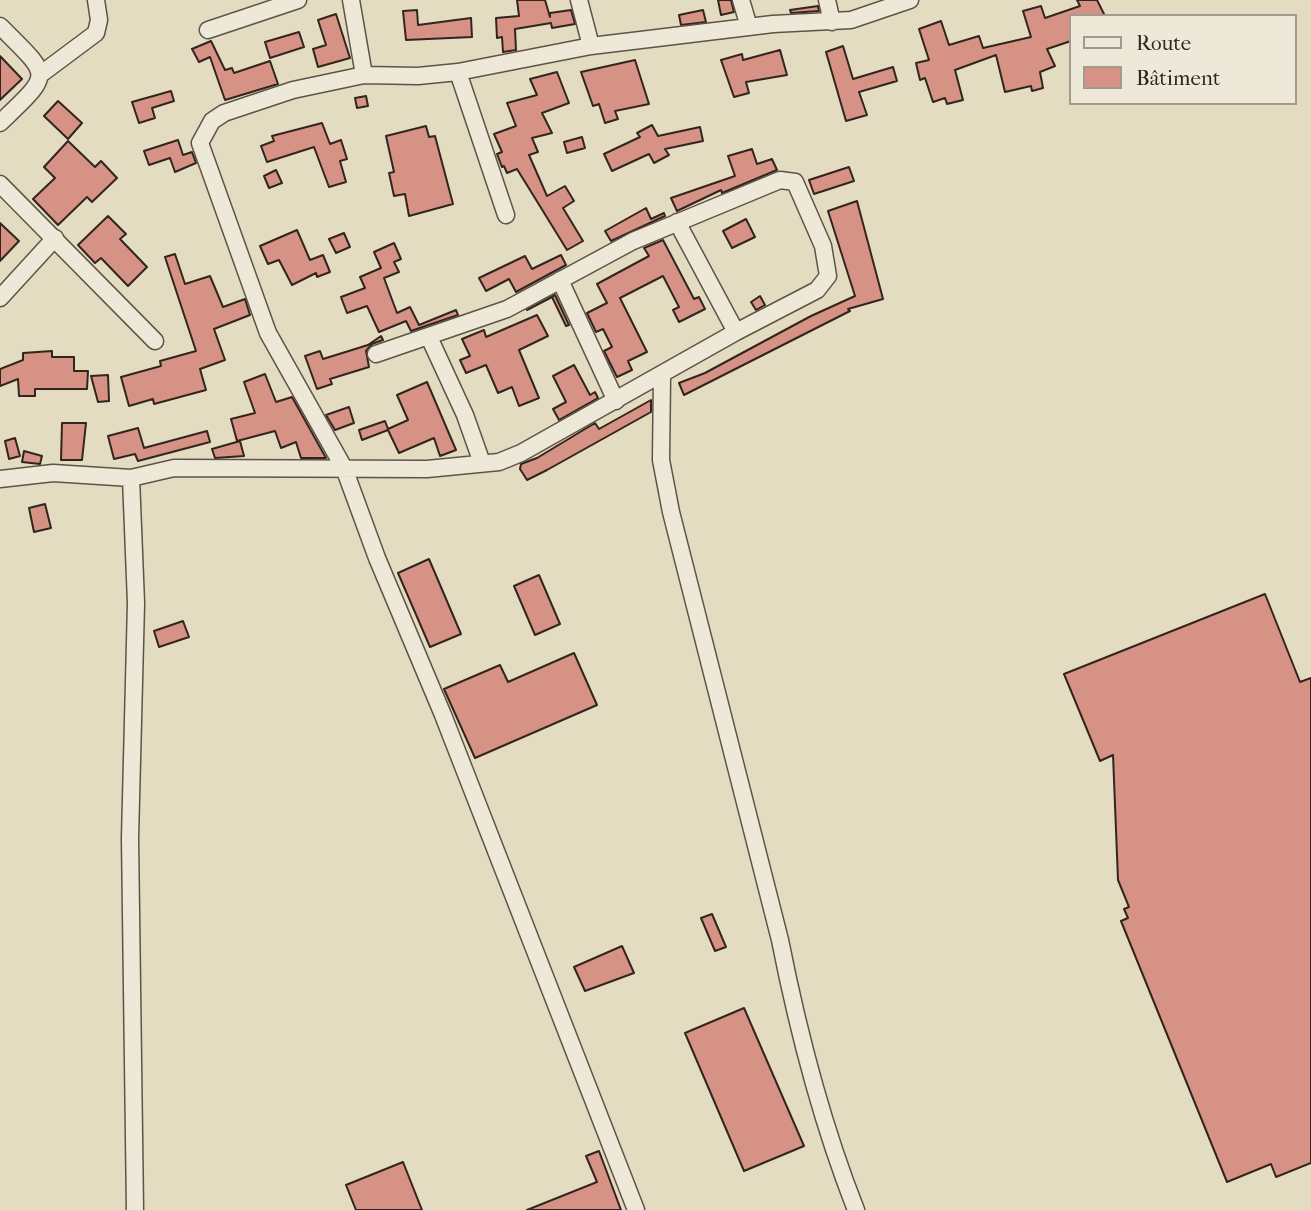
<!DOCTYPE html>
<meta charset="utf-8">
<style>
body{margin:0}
#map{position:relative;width:1311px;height:1210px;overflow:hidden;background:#e4dcc1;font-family:"IM FELL French Canon",serif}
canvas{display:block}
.legend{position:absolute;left:1069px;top:14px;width:228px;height:91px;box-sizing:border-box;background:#ede8d7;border:2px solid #a29a8d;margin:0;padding:9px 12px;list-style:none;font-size:21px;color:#32251e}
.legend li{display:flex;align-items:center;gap:14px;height:35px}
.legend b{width:35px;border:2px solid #a29a8d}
</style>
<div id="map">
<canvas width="1311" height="1210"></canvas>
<ul class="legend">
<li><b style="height:9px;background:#ede8d7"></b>Route</li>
<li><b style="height:19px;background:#d79286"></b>Bâtiment</li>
</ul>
</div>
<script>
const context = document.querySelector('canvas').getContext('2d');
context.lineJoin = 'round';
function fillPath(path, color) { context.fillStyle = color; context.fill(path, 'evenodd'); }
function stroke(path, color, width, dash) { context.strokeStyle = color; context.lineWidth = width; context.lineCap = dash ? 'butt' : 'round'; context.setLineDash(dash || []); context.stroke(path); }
const building = new Path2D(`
 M517,0h28l5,17v-4l21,-3 4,14 -23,4 -1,-5 -36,6 1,21 -13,2 -1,-15 -5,1 -1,-20 23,-2z
 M718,0h13l3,12 -13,3z
 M1077,0h20l8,16h-34v25l-24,8 8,17 -15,6 3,16 -11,3 -1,-5 -26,6 -9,-37 -41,15 8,30 -16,4 -2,-6 -12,4 -8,-24 -5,2 -4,-17 13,-3 -10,-31 22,-8 8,24 30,-9 4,12 48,-11 -8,-26 18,-5 4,12 35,-12z
 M818,6l1,5 -28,2 -1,-3z
 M417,10l1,15 53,-7 1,19 -66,3 -3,-29z
 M703,10l3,12 -25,3 -2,-10z
 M336,14l14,44 -32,9 -5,-18 13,-4 -8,-25z
 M299,32l5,15 -34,11 -5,-16z
 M211,41l14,29 7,-2 2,5 36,-12 8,23 -53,16 -15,-43 -11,5 -7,-13z
 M843,46l10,33 40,-12 4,14 -38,11 8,23 -21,6 -20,-69z
 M780,50l7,25 -41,7 3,11 -15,4 -13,-37 21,-6 1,6z
 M0,56l22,23 -22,21z
 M635,60l14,44 -34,7 3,8 -13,4 -6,-19 -6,2 -12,-34z
 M557,72l12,31 -27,10 10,20 -20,5 6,14 -9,3 18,41 18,-10 9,15 -11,7 20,33 -16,9 -50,-81 -10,4 -3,-7 -2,1 -5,-13 5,-2 -8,-18 22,-8 -9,-23 30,-8 -7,-16z
 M171,91l3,10 -22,7 3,10 -16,5 -7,-21z
 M366,96l2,10 -11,2 -2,-10z
 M58,101l24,22 -14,16 -24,-23z
 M322,123l8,21 11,-4 6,19 -7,2 6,21 -17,5 -15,-40 -47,15 -6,-16 13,-5 -2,-5z
 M652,125l6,11 42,-9 3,14 -38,8 4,6 -15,8 -5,-9 -37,17 -8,-17 36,-17 -3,-4z
 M426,126l3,11 6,-1 18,68 -44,12 -4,-22 -11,2 -5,-23 5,-1 -8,-36z
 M582,137l3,11 -18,5 -3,-11z
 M178,140l5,15 9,-3 4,11 -21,9 -5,-14 -21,7 -5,-14z
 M68,141l27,26 6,-6 16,17 -25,24 -5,-5 -29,28 -25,-26 22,-21 -11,-11z
 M752,149l5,15 15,-5 5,11 -55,23 -1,-3 -44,21 -6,-13 64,-22 -7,-20z
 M849,167l5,14 -40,13 -5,-14z
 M276,170l6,13 -13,5 -5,-12z
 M857,201l26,98 -35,10 2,2 -166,84 -5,-12 26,-10 106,-57 44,-20 -27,-85z
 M646,208l5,11 13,-6 1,3 -54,25 -6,-10z
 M108,216l18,18 -6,5 27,28 -19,19 -27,-28 -6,5 -17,-18z
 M746,219l9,18 -23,11 -9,-17z
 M0,223l19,18 -19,20z
 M297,230l13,30 13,-5 7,17 -13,5 -1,-4 -24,12 -13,-25 -11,4 -8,-18z
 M344,233l6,14 -14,6 -7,-14z
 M663,240l31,59 5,-2 6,12 -26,13 -6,-12 6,-3 -16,-31 -43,22 27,54 -19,9 4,9 -15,7 -13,-26 8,-4 -9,-18 -7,3 -9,-19 20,-10 -10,-19 52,-28 -5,-8z
 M394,243l7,16 -7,3 5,10 -15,6 13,35 13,-6 9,18 37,-15 2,5 -47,16 -5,-10 -27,11 -12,-26 -20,7 -6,-16 24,-9 -5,-11 21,-9 -7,-16z
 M175,254l10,30 25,-8 13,31 22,-8 5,16 -36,14 11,31 -25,9 6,21 -52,14 -1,-5 -24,7 -8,-29 40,-11 -1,-5 36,-10 -31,-94z
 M561,255l5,10 -50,27 -7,-13 -23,12 -7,-13 46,-22 7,13z
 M555,295l14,30 -3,1 -14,-29 -25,13z
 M760,296l5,9 -9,5 -5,-8z
 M537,315l11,21 -29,14 20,48 -20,8 -7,-19 -14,6 -12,-28 -20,8 -6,-13 10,-4 -8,-17 22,-9 2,7z
 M381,336l2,4 -11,4 -6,7 3,16 -39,12 2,5 -15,5 -12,-33 15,-5 3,8 45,-14z
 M52,351v6h22v14h14l-1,18h-52v7h-16l-1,-17 -18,7v-17l23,-9v-7z
 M574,365l16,30 5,-3 3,6 -39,22 -6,-11 13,-7 -13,-26z
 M265,374l11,28 16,-5 34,61h-25l-5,-16 -15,6 -6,-17 -38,10 -6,-22 24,-6 -11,-31z
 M108,375l1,26 -11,1 -7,-26z
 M427,382l29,68 -16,6 -6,-18 -35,15 -11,-23 -26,10 -3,-10 26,-9 3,8 20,-9 -11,-25z
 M651,400v12l-104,58 -20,10 -7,-11 1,-5 16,-6 58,-35 4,6z
 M349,407l5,16 -19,7 -9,-15z
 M62,423h24l-4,37h-21z
 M138,428l6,20 63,-17 3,11 -72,19 -3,-7 -21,5 -6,-23z
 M15,438l5,18 -11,3 -4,-18z
 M240,441l4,15 -29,2 -3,-9z
 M24,451l18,5 -2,8 -18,-2z
 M45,504l6,24 -17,4 -5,-24z
 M429,559l32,75 -31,13 -32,-74z
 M539,575l21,49 -25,11 -21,-49z
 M1265,594l35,88 11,-4v485l-35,14 -5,-13 -44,18 -106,-261 7,-3 -4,-9 5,-2 -11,-27 -5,-125 -13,6 -36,-87z
 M183,621l6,16 -30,10 -5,-16z
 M574,653l23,52 -122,53 -31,-69 56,-24 8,17z
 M712,914l14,33 -11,4 -14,-33z
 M622,946l12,27 -49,18 -11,-24z
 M744,1008l60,138 -60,25 -59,-138z
 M599,1151l22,59h-94l70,-28 -11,-26z
 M403,1162l19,48h-66l-10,-25z`);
const minor = new Path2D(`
 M351,0l13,75
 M579,0l12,46
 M741,0l8,27
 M827,0l5,22
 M0,26c52,52 53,46 0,97
 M208,30l90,-30
 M458,72l48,143
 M41,74l55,-41 3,-13 -3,-20
 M0,184l155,157
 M677,222l59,110
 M560,280l56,121
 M0,298l55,-60
 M429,337l36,78 17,48
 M662,376l-1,84 10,52 109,428c18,91 42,184 76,270
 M131,478l5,125 -6,235 5,372
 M0,479l53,-6 78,5 43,-10 253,1 72,-7 22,-9 215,-121 81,-42 11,-14 -5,-30 -28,-64 -15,-2 -147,61 -126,68 -131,45
 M636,1210l-193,-495 -66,-157 -33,-90 -76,-135 -68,-190 12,-22 12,-8 69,-23 71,-15 54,1 40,-4 133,-26 182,-22 78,-4 59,-20`);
fillPath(building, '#d79286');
stroke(building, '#32251e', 2);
stroke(minor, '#5e5347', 19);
stroke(minor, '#ede8d7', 16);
</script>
